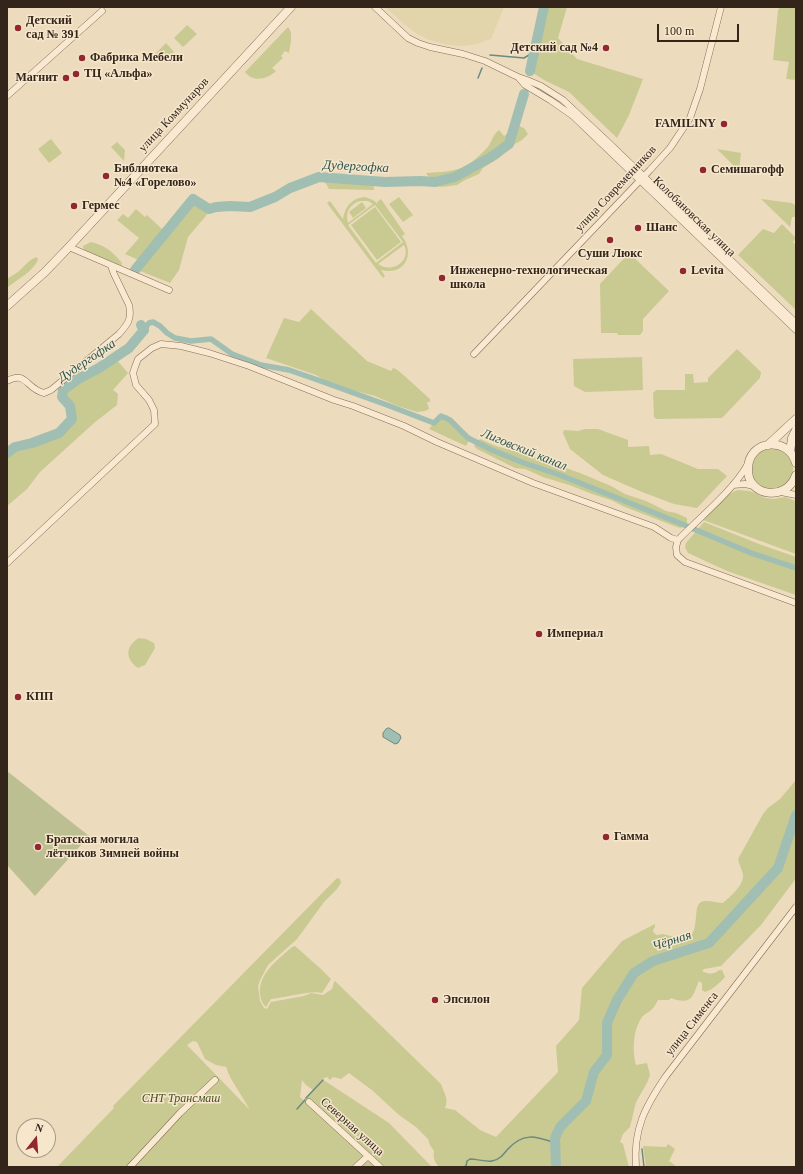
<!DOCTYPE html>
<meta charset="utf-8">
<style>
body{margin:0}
#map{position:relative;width:803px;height:1174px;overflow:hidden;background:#eddbbd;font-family:"Times New Roman",serif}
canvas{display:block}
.frame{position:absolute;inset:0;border:8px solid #34251b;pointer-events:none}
.north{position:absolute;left:16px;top:1118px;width:40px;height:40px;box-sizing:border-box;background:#f5e6cc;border:1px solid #a89985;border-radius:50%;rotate:17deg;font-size:11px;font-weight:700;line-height:16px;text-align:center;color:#34251b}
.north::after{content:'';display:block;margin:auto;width:14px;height:18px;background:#93272f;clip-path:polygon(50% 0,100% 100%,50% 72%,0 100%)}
.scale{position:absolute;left:657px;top:24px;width:82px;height:18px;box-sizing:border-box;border:2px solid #34251b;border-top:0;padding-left:5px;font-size:12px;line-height:14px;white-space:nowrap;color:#34251b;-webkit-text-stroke:3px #f5e6cc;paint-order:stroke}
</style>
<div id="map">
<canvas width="803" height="1174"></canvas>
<div class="frame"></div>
<div class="north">N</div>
<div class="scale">100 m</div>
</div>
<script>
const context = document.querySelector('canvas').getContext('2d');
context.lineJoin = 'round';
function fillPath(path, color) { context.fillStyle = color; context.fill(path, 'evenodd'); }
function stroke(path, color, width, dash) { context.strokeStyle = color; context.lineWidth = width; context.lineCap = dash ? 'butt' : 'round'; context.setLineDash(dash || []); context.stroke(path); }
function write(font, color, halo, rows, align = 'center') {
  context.font = font + ' "Times New Roman",serif'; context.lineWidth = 3; context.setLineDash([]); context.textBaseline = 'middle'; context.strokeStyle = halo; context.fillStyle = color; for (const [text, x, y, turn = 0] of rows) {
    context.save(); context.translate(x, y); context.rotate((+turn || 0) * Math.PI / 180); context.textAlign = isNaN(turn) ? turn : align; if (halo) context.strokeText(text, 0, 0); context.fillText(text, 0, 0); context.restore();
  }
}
const farmland = new Path2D(`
 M385,7h119l-13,32 -15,5 -12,2 -16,-1 -19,-5 -12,-6 -13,-10z`);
const green = new Path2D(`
 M547,7h20l-9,31 19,21 66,20 -14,36 -12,23 -48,-46 -25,-12 -11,-7z
 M780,7h16v73l-10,-1 3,-17 -16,-2 5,-50z
 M187,25l10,9 -14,13 -9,-9z
 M288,27c6,6 2,18 1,26l-4,-2 -4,5 2,2 -11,10 4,3c-8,8 -23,12 -31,1z
 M166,43l8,9 -11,10 -8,-8z
 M519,126l5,2 4,6 -6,6 -7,4 -16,14 -16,10 -4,6 -14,6 -8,5 -15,2 -7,-1 -9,-13c13,-1 28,-1 40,-7 7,-4 15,-12 21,-18 5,-6 6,-14 12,-18l5,6z
 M51,139l11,14 -13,10 -11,-14z
 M117,142l8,8 -1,11 -13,-14z
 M717,149l24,4 -2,18z
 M323,178l50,4 1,8 -45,-1z
 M365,197l8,3 5,4 -1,-2 4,-3 24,35 -3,2c14,19 2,40 -21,34l4,6 -2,2 -56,-75 3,-2 13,18c2,-13 9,-21 22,-22zM360,201h8l5,3 -25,19c-3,-11 2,-19 12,-22zM375,205l28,37 -27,21 -28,-38zM404,245c8,16 -12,29 -26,19z
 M399,197l14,18 -10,7 -14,-18z
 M761,199l31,4 4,3v11h-4l-2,10z
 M194,202l16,9 -22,26 -9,33 -9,13 -32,-13z
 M362,202l4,6 -13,10 -4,-6z
 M375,207l26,35 -24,18 -26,-35z
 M136,209l9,8 2,-2 18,17 -24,29 -16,-7 14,-16 -22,-18 6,-6 5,4z
 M782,224l14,14 -3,4 3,3v65l-58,-55 25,-26 11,4z
 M91,242c15,4 21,9 31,21l-1,3 -37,-16 -1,-4z
 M629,253l40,38 -26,28v12l-3,4h-22l-1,-2h-16l-1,-49z
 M37,257l1,3c-6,13 -21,19 -31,28v-9c4,-3 8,-5 11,-7 7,-6 10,-12 19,-15z
 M311,309l56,52 24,10 2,-3 3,1 4,3 30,27v3h-3l2,7 -4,2 -8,1 -19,-6 -23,-10 -27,-7 -24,-9 -8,-5 -50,-17 18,-40 15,4z
 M737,349l24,23 -1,6 -38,40 -66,1 -2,-2 -1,-24 3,-3h29v-16h8l1,9 14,-1v-4z
 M642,357l1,33 -58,2 -11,-6 -1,-27z
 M116,359l12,14 -15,17 5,4 -1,11 -23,18 -54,49 -13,17 -20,17v-50l11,-5 16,-4 25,-10 14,-15 2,-9 -9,-18c2,-12 17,-16 26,-21 8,-4 16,-10 24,-15z
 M447,415l24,22 -5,9 -37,-17 9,-12z
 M585,429h13l30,11v7l21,-1 1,9 11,-1 37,15h20l9,7 -30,32 -23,-4 -32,-12 -39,-17 -33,-26 -7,-16 1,-3 14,1z
 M480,439l16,7 35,10 49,17 31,13 14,8 21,7 20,10 10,2 11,5v5l-6,5 -4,-1 -52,-20 -14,-7 -19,-6 -20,-8 -29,-9 -18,-8 -10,-1 -38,-19 -3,-3z
 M751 469a21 21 0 1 1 42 0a21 21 0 1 1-42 0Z
 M738,490l12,1 15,7 9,1 11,-2 11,4v53l-93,-34c10,-11 21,-26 35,-30z
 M704,522l55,22 37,13v38l-69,-24 -39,-18 -3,-6 1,-4z
 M139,638l7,1 8,4 1,5 -10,17 -7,3c-13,-9 -13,-22 1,-30z
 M796,780v97l-2,4 -33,44 -40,41 -17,3 -2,2c5,3 12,4 17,-1h3l3,7c-5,6 -13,13 -20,15l-3,-2v-7l-3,-2c-2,4 -3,8 -5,12 -4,11 -15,8 -23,5l-2,2h-11c-2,3 -3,6 -5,8 -3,4 -7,5 -10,8 -10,12 -11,35 -7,49l11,-2 3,12 -3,8 -11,19 -6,25 -7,7 -3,8 3,2 6,23h-190c-5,-6 -6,-9 -5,-16l-4,-6 -2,-6 -12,-12 -17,-12 -26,-24 -24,-18 -8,6 -8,-2 -3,3 -3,-3 -5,2 67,44 43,44h-375l57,-59 -1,-2 224,-228 3,1 1,4 -4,6 -13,13 -27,37 -29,26 -8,15 -2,6 2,15 4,7 3,1 4,-7 33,-6 7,-3 12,2 9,-6 2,-7 1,-1 106,103c3,9 8,15 4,24l10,2 25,20 16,7 62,-65 -2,-26 23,-26 3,-32 40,-47 33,-17v3l-2,3 1,3 3,2 6,-1 23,6c15,-8 6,-33 15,-38 6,-3 15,1 22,1 7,-6 21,-18 20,-28 -1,-6 -4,-10 -5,-16l25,-45 5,-6 12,-9zM193,1041l4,1 8,17 11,6 10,2 4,10 20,33 -63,-65zM302,1080l4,5 7,5 -10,10 -3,-3z
 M295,946l26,23 10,10 -9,14c-11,-3 -38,5 -51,6l-5,8c-4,-4 -5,-7 -6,-13 -2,-21 19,-35 32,-47z
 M668,1144l7,5 -6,12 8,6h-31l-3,-21 23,1z`);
const cemetery = new Path2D(`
 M7,771l82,65 -54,60 -28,-31z`);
const water = new Path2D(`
 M389,728l11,7 1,3 -3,5 -3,1 -12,-7v-4l3,-4z`);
const stream = new Path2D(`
 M490,55l34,3 10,-6
 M478,78l4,-10
 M306,1098l17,-18
 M297,1109l8,-9
 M642,1149l2,18
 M464,1167l2,-1 1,-5 3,-2c7,0 16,3 22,2 7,-1 11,-6 15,-11 16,-18 28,-14 48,-7`);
const canal = new Path2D(`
 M144,330l5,-7 4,-1 7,4 7,7 8,5 16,3 20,-2 21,15 29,11 28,5 26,9 72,26 47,18 7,-7 9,4 18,18 24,12 32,13 36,12 117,47 74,31 45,15`);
const river = new Path2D(`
 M530,71l14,-64
 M135,270l58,-71 16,10 7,-2 14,-1 20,1 25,-10 15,-9 29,-11 66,5 35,-1 15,1 20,-5 36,-20 18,-13 15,-50
 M7,453l8,-6 17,-4 27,-10 13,-14 -2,-13 -8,-9 1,-7 17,-12 19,-10 30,-20 15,-18 -3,-5
 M556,1167l-1,-29 5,-11 26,-26 8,-29 13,-17v-32l10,-23 17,-27 19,-12 56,-18 69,-75 18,-53`);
const minor = new Path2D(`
 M375,7l33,31 10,5 12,4 33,7 22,7 33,16 9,3 14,6 22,14 47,44 186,179
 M518,77l7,8 25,15 23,16 223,214
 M7,96l95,-85
 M69,247l100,43
 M474,354l176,-184 20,-22 20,-30 10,-29 21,-82
 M7,381c19,-11 19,8 37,12l7,-3 68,-56c9,-10 13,-15 10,-29l-15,-31 -3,-8
 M748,464c-16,28 -47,52 -70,76l-2,7 1,8 8,7 111,41
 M733,485l12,-1 9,2
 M781,492l15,3
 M7,563l148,-139 -1,-14 -5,-10 -13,-15 -3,-12 2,-6 3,-8 14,-11 9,-4 20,2 28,7 40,13 85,34 19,6 51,20 33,16 96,41 121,44 17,11 7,2
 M309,1102l71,65
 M130,1167l50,-54 35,-33
 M356,1167l12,-11
 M636,1167c-3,-38 9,-60 30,-91l130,-169`);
const tertiary = new Path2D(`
 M7,306l38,-34 24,-25 222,-240
 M768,445l28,-26
 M790,452l2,-14 4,-8
 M796,463c-8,-28 -48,-23 -48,6 -1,28 39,33 48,6`);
const markers = [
 [18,28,4,"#93272f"],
 [606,48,4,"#93272f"],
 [82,58,4,"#93272f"],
 [76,74,4,"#93272f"],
 [66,78,4,"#93272f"],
 [724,124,4,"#93272f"],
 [703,170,4,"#93272f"],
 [106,176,4,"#93272f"],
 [74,206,4,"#93272f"],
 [638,228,4,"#93272f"],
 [610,240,4,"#93272f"],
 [683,271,4,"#93272f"],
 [442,278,4,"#93272f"],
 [539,634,4,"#93272f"],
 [18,697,4,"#93272f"],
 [606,837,4,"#93272f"],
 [38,847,4,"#93272f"],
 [435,1000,4,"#93272f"]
];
const poiNames = [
 ["Детский",26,21],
 ["сад № 391",26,35],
 ["Детский сад №4",598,48,"right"],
 ["Фабрика Мебели",90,58],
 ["ТЦ «Альфа»",84,74],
 ["Магнит",58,78,"right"],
 ["FAMILINY",716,124,"right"],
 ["Библиотека",114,169],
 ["№4 «Горелово»",114,183],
 ["Семишагофф",711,170],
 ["Гермес",82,206],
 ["Шанс",646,228],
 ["Суши Люкс",610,254,"center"],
 ["Инженерно-технологическая",450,271],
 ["школа",450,285],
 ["Levita",691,271],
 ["Империал",547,634],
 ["КПП",26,697],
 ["Гамма",614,837],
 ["Братская могила",46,840],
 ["лётчиков Зимней войны",46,854],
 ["Эпсилон",443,1000]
];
const streetNames = [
 ["улица Коммунаров",174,115,-47],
 ["улица Современников",616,189,-47],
 ["Колобановская улица",694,217,44],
 ["улица Сименса",692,1024,-52],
 ["Северная улица",352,1127,42]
];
const parkNames = [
 ["СНТ Трансмаш",181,1099]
];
const waterNames = [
 ["Дудергофка",356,167,3],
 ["Дудергофка",87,361,-34],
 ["Лиговский канал",524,450,22],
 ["Чёрная",672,941,-18]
];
fillPath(farmland, '#e2d5ab');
fillPath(green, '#c8ca92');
fillPath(cemetery, '#bcbf91');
fillPath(water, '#a1beb3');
stroke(water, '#698b80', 1);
stroke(stream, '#698b80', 1.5);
stroke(canal, '#a1beb3', 5.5);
stroke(river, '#a1beb3', 10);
stroke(minor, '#846c56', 7);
stroke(tertiary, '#846c56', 9);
stroke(minor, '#f8e9d0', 6);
stroke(tertiary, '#f8e9d0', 8);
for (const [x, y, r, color] of markers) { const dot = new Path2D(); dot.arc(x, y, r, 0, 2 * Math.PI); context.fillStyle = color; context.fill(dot); stroke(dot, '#f5e6cc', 1.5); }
write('bold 12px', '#34251b', '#f5e6cc', poiNames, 'left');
write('12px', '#34251b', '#f5e6cc', streetNames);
write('italic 12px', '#485022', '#f5e6cc', parkNames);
write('italic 13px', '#2a544e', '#f5e6cc', waterNames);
</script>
